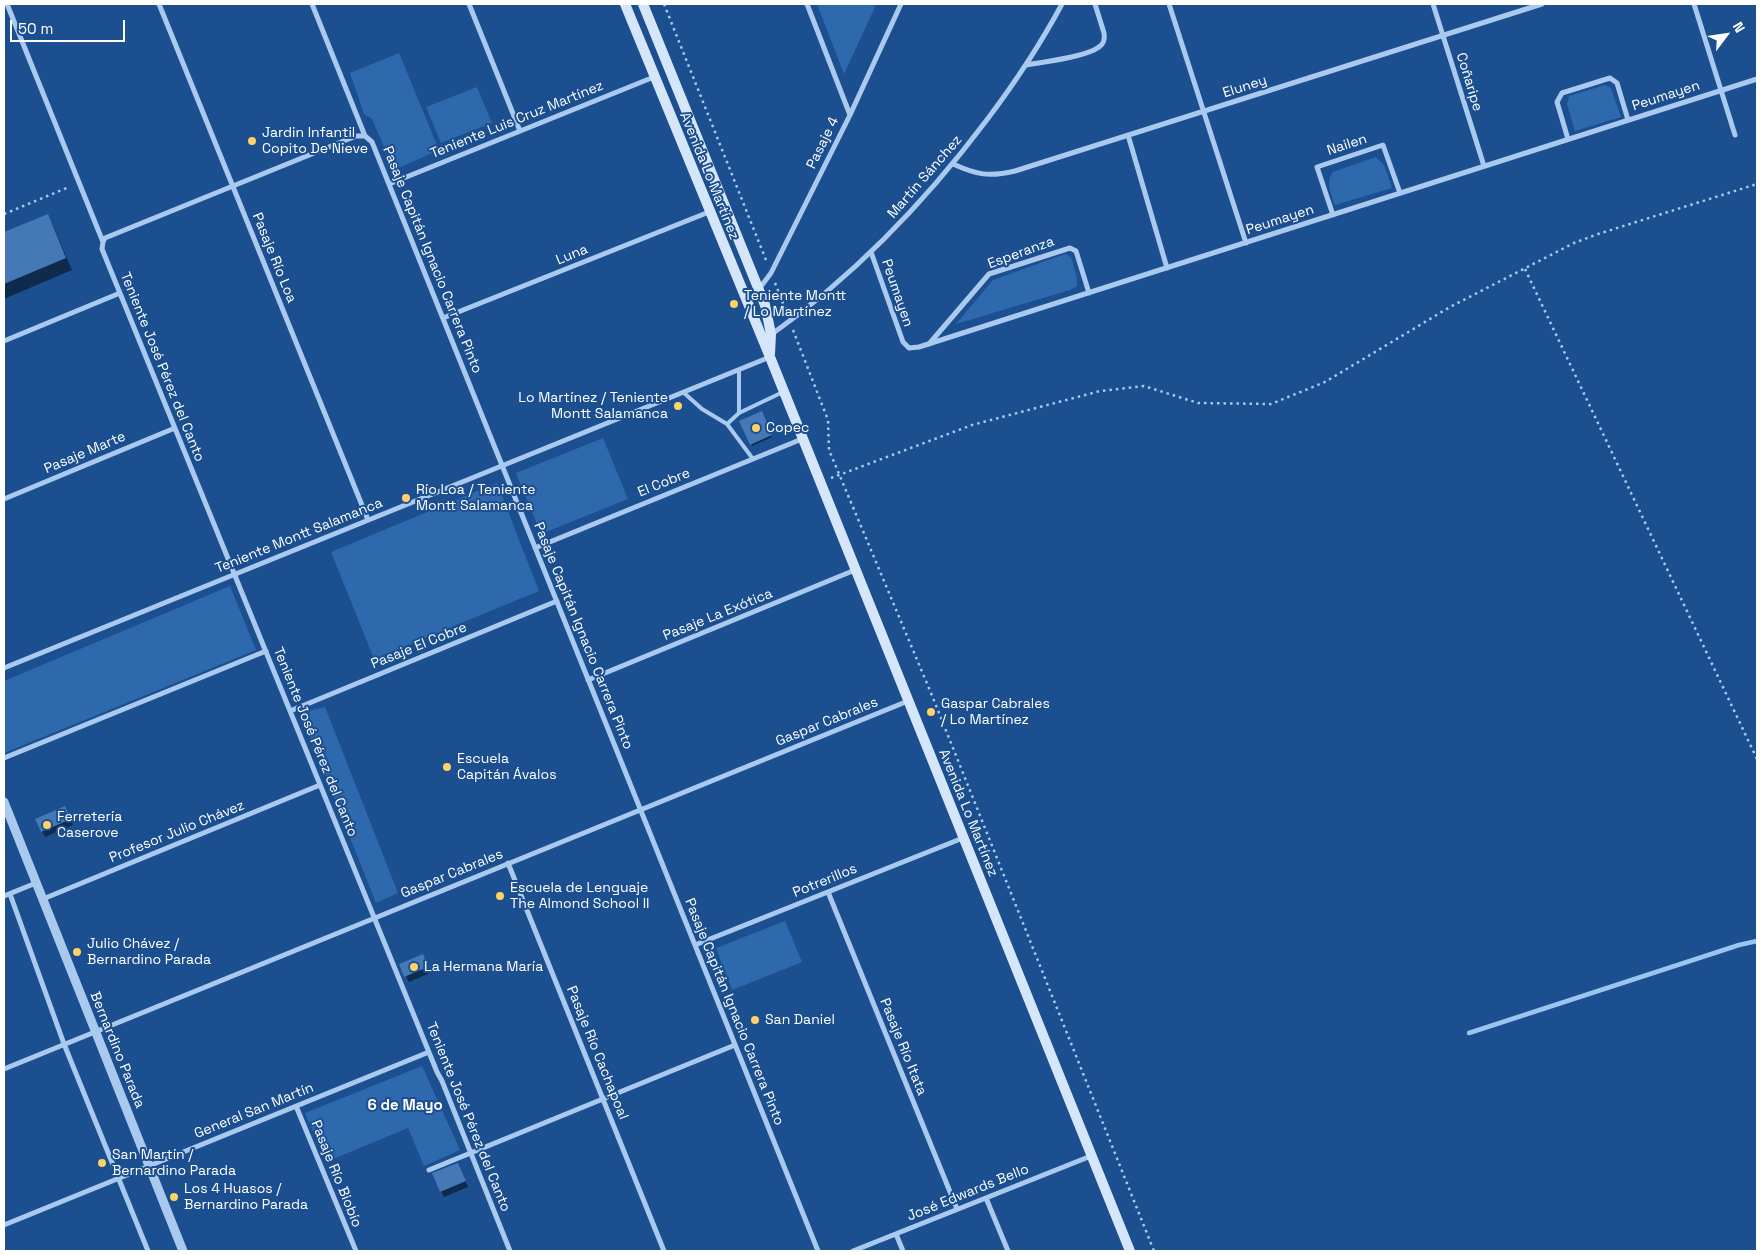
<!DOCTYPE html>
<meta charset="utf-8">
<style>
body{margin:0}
#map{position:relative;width:1761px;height:1255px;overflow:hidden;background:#1b4f8f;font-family:"Space Grotesk",sans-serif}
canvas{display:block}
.frame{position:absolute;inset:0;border:5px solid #fff;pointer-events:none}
.north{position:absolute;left:1701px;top:10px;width:50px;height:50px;-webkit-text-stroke:4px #1b4f8f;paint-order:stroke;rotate:59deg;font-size:14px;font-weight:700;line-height:20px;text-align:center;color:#fff}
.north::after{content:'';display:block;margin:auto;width:18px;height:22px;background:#fff;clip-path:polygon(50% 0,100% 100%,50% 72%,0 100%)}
.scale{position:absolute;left:10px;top:20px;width:115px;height:22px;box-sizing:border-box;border:2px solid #fff;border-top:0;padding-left:6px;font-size:15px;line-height:18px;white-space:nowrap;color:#fff;-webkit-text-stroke:4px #1b4f8f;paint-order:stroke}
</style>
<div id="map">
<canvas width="1761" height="1255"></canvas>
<div class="frame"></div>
<div class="north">N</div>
<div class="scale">50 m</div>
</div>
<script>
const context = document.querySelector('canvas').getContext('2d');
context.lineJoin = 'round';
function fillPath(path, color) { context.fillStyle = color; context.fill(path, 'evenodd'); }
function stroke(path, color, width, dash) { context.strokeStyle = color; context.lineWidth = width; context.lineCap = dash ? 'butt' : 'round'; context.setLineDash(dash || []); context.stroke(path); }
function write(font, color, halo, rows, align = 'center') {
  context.font = font + ' "Space Grotesk",sans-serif'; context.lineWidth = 4; context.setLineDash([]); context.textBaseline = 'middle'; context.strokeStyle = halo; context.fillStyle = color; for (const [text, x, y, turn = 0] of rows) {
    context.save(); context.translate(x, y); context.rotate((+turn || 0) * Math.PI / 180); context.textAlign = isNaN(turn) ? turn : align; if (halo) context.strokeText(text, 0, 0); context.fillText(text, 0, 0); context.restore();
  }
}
const green = new Path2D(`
 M817,4h57l1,3 -31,67z
 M399,53l40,97 -45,20 -22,-51 -8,-5 -14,-41z
 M1605,85l6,3 10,29 -46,14 -8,-27 2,-8z
 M477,87l15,36 -51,20 -15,-36z
 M1376,157l8,8 8,23 -57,17c-4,-12 -10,-22 -2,-33z
 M1065,254l6,3 6,21v8l-7,4 -114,34 37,-44z
 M603,438l25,61 -87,35 -25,-61z
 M497,483l42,108 -165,68 -43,-107z
 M230,586l26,64 -252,103v-72z
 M325,707l73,186 -22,10 -74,-186 2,-5z
 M785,921l17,41 -70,28 -16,-42z
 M422,1066l38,84 -36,16 -16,-38 -82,34 -21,-49z`);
const shadow = new Path2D(`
 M47,215l7,13 18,42 -68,29v-66z
 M762,415l10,22 -20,9 -1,-2z
 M68,813l5,12 -28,12 -3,-6z
 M425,962l5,11 -21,9 -3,-6z
 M461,1170l7,17 -24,10 -3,-6z`);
const stream = new Path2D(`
 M1469,1033l270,-88 18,-4`);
const building = new Path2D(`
 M48,214l18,44 -62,26v-52z
 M762,411l10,24 -22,10 -11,-24z
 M65,806l6,13 -30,13 -6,-13z
 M423,954l5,13 -24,10 -5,-13z
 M458,1163l8,18 -26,11 -8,-19z`);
const path = new Path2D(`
 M664,4l102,256
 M4,214l65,-27
 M1525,269l232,490
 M775,283l11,28
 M793,330l35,90 1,30 102,243 223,558
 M831,478l141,-53 128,-34 44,-5 54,17 73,1 54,-22 125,-75 124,-64 24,-9 159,-50`);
const service = new Path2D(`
 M739,370v43
 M683,392l19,17 25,15 26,35
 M727,424l12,-11 44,-21`);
const minor = new Path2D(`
 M7,4l96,238
 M159,4l209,516
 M312,4l53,132 7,6 446,1109
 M469,4l51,127
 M807,4l43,111
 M1169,4l77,239
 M1433,4l51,162
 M1694,4l41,131
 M1026,65c17,-3 60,-8 73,-18 5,-3 6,-8 5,-14l-9,-29
 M1128,135l39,133
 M1568,139l-11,-37 5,-9 48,-15 7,5 11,37
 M953,164c24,11 36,13 62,7l527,-167
 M389,184l265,-107
 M1333,215l-16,-48 66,-22 17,48
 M103,242l-1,7 335,823 5,9 68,170
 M103,242l2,-4 251,-102h9
 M871,252l32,90 6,6 10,-1 838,-268
 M759,289l12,-16 79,-158 51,-111
 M443,318l266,-106
 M772,334c83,-59 153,-132 214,-213 28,-37 54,-76 76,-117
 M4,341l116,-48
 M929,344l60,-70 81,-26 6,3 13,42
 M4,499l171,-71
 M535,548l267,-109
 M4,668l766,-311
 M588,680l267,-110
 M290,711l267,-110
 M4,758l262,-107
 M508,863l156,388
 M828,892l129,317
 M10,894l54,150 84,207
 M4,896l32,-13
 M43,899l277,-114
 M695,945l268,-107
 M4,1069l904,-368
 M296,1106l60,145
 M429,1170l306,-125
 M986,1198l22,53
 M4,1225l425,-173
 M896,1234l7,17
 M853,1251l238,-95`);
const tertiary = new Path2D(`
 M4,802l179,449`);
const secondary = new Path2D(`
 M625,4l145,353 360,894
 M643,4l122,301 6,29 -1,20`);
const markers = [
 [252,141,5,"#ffd166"],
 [734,304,5,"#ffd166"],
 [678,406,5,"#ffd166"],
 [756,428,5,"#ffd166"],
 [406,498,5,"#ffd166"],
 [931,712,5,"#ffd166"],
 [447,767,5,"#ffd166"],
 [47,825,5,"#ffd166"],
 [500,896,5,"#ffd166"],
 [77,952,5,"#ffd166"],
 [414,967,5,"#ffd166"],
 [755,1020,5,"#ffd166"],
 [102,1163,5,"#ffd166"],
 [174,1197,5,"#ffd166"]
];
const streetNames = [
 ["Coñaripe",1469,82,73],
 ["Eluney",1245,87,-18],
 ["Peumayen",1666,96,-18],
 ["Teniente Luis Cruz Martínez",517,120,-22],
 ["Pasaje 4",823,143,-64],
 ["Nailen",1347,145,-18],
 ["Avenida Lo Martínez",709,176,68],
 ["Martín Sánchez",925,177,-49],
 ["Peumayen",1280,220,-18],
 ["Esperanza",1021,253,-20],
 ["Luna",572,255,-22],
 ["Pasaje Río Loa",274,258,68],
 ["Pasaje Capitán Ignacio Carrera Pinto",432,260,68],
 ["Peumayen",897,293,71],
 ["Teniente José Pérez del Canto",162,367,68],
 ["Pasaje Marte",85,453,-23],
 ["El Cobre",664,483,-22],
 ["Teniente Montt Salamanca",299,536,-22],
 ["Pasaje La Exótica",718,615,-22],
 ["Pasaje Capitán Ignacio Carrera Pinto",583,636,68],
 ["Pasaje El Cobre",419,646,-22],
 ["Gaspar Cabrales",827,722,-22],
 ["Teniente José Pérez del Canto",315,742,68],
 ["Avenida Lo Martínez",968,813,68],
 ["Profesor Julio Chávez",177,832,-22],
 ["Gaspar Cabrales",452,874,-22],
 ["Potrerillos",825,881,-22],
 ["Pasaje Capitán Ignacio Carrera Pinto",734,1012,68],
 ["Pasaje Río Itata",903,1047,68],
 ["Bernardino Parada",117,1050,68],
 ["Pasaje Río Cachapoal",597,1053,68],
 ["General San Martín",254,1111,-22],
 ["Teniente José Pérez del Canto",468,1117,68],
 ["Pasaje Río Biobío",336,1174,68],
 ["José Edwards Bello",968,1193,-22]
];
const poiNames = [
 ["Jardin Infantil",262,133],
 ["Copito De Nieve",262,149],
 ["Teniente Montt",744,296],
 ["/ Lo Martínez",744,312],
 ["Lo Martínez / Teniente",668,398,"right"],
 ["Montt Salamanca",668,414,"right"],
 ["Copec",766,428],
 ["Río Loa / Teniente",416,490],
 ["Montt Salamanca",416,506],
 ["Gaspar Cabrales",941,704],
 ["/ Lo Martínez",941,720],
 ["Escuela",457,759],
 ["Capitán Ávalos",457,775],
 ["Ferretería",57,817],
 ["Caserove",57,833],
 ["Escuela de Lenguaje",510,888],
 ["The Almond School II",510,904],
 ["Julio Chávez /",87,944],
 ["Bernardino Parada",87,960],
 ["La Hermana María",424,967],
 ["San Daniel",765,1020],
 ["San Martín /",112,1155],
 ["Bernardino Parada",112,1171],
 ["Los 4 Huasos /",184,1189],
 ["Bernardino Parada",184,1205]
];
const neighbourhoodNames = [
 ["6 de Mayo",405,1106]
];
fillPath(green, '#2e69ad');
fillPath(shadow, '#0007');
stroke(stream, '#9cc4f0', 4.5);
fillPath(building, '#4478b7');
stroke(path, '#a9c9ee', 2.5, [2.5, 4]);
stroke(service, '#a9c9ee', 4);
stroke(minor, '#a9c9ee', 5);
stroke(tertiary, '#a9c9ee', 9);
stroke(secondary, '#d6e6fa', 10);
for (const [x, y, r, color] of markers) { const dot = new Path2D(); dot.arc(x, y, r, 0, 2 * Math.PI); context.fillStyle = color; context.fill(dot); stroke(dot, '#1b4f8f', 2); }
write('14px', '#fff', '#1b4f8f', streetNames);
write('14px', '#fff', '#1b4f8f', poiNames, 'left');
write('bold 15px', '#fff', '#1b4f8f', neighbourhoodNames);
</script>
